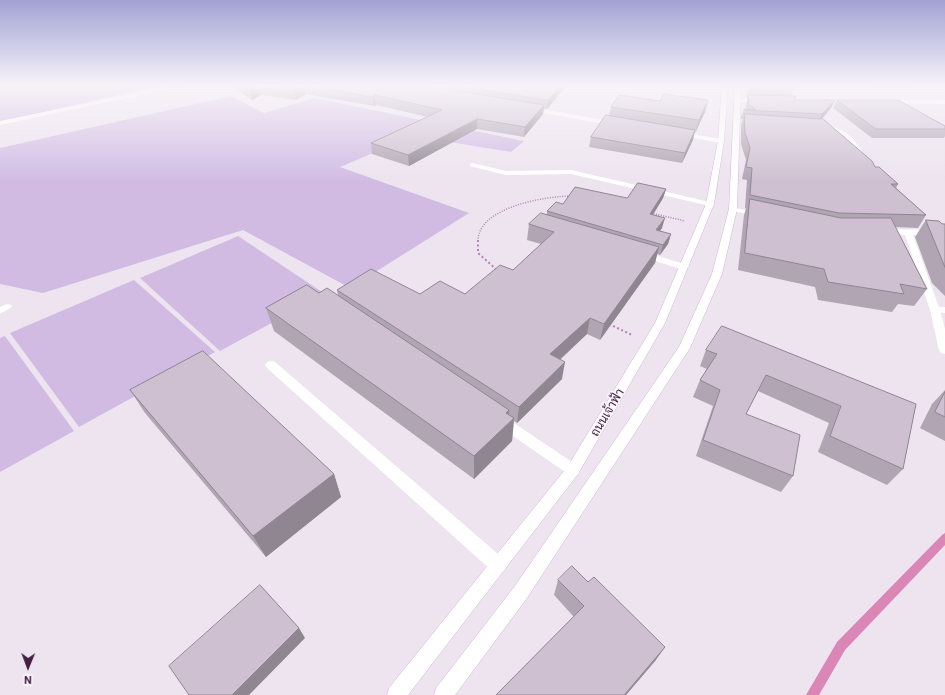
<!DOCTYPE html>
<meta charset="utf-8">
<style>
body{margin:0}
#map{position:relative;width:945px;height:695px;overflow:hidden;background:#ede4ef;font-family:Roboto,sans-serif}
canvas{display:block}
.north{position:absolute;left:8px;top:647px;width:40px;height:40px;-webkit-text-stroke:3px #faf6fb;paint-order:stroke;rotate:181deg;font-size:11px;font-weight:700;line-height:16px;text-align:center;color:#442144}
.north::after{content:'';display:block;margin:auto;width:14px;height:18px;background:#442144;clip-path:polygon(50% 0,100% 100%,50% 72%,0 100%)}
</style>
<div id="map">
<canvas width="945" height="695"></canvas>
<div class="north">N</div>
</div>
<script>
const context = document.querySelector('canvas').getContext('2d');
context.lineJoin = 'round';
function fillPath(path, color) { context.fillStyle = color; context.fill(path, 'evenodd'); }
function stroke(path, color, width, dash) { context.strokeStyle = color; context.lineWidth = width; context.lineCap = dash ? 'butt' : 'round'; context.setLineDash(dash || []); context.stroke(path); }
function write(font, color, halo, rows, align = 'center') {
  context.font = font + ' Roboto,Sarabun,sans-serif'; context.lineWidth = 3; context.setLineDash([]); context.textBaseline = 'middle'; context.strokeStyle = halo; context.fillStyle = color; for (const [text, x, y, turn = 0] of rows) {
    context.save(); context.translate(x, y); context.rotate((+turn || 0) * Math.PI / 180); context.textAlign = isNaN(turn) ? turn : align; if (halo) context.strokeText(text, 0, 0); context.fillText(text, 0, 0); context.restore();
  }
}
const green = new Path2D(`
 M0,85h162l-162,37z
 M231,96l33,17 50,-15 210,43 -13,11 -98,-16 -73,31 129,46 -119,75 -107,-58 -200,63 -43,-9v-136z
 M238,236l87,58 -105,57 -80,-73z
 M134,280l81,72 -136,75 -69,-94z
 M5,336l69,95 -74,41v-134z`);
const stream = new Path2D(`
 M877,85h39l-6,2h-34z
 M945,533v12l-100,105 -26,45h-13l31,-53 105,-107z`);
const pathFar1 = new Path2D(`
 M651,213l34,8
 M478,241c0,-34 68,-45 94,-45`);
const path = new Path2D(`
 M478,240v13l19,17
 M609,324l23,11`);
const service = new Path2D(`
 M737,99h23l3,2 -3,2 -25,-1v-2z
 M884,100h61v4l-59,-1 -2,-1z
 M642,251l45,14 2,2 -5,3 -45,-14 -1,-2 1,-2z
 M7,304l4,1 1,2 -12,7v-7z
 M935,307h10v6l-14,-1 -1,-2 1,-2z
 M271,361l4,1 229,197 2,6 -2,6 -6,2 -6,-2 -225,-203 -2,-3 2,-3z
 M501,416l4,1 73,49 2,4 -2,4 -5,2 -5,-2 -71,-49 -2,-4 2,-4z`);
const minor = new Path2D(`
 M178,85h9l-187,40v-4z
 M530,107l85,15 3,2 -3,2 -87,-16v-2z
 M819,124c29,4 35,13 49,38l-1,1h-4c-17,-27 -13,-29 -46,-36l-1,-1z
 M680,132l41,7 3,2 -3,2 -43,-8 -1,-1z
 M472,163l34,8 65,-1 139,32 4,2 -4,2 -139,-32 -65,1 -36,-9v-2z
 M730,207l30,6 4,2 -4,2 -27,-6 -4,-2z
 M883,229l62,1v6l-32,-1 27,75 5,19v25l-4,-1 -2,-3 -9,-40 -25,-75 -25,-1 -1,-2z`);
const secondary = new Path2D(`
 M722,85h6l-4,56 -10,63 -49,119 -87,151 -170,221h-21l2,-7 179,-222 87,-143 51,-119 12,-63z
 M735,85h6l-4,124 -15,65 -32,74 -163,250 -72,97h-21l2,-7 79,-102 164,-239 33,-73 17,-65z`);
const wall = new Path2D(`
 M230,85h337l-20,24h-3l-1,5 -19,23 -47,-8 -68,37 -37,-12 -1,-11 57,-26 -52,-12 -2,1 -68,-12 -10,6 -35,-5 -9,5z
 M747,85h48l-4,11 5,4 35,8 -9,11 53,48 23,17 -2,4 30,27 -8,13 -23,-1 32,62 -13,17 -16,-2 -6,8 -74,-12 -3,-13 -77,-17 6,-55 2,-7h-1l2,-28 -5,-1 4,-19 -5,-16v-19l2,-6h-2v-2l3,-8h2v-5l2,-6h-2z
 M837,100l108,26v10l-1,2h-72l-39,-30z
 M611,107l94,5 -10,21h-1l-1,7 -11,23 -93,-16 2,-10 18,-21z
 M666,189l-3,9 -10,17 9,13 -2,3 11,3 -3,10 -8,11 -3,-1 -2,9 -55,77 -13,-6 -27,26 2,19 -45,44 -3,-2 -2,20 -38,38 -200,-148 -8,-23 53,-15 19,3 -1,-6 83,4h45l48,-24 28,-26 -14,-4 2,-16 18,-10v-3l16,-7 64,-6z
 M926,220l19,4v72l-13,-13 -17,-46z
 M706,350l210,54 -13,65 -16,16 -69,-33 11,-29 -71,-32 -12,23 47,62 -12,16 -85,-36 17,-50 -20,-9 7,-17 7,-11 -7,-3z
 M130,390l204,84 7,23 -75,60 -121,-144z
 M945,390v51l-25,-13 12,-24z
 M558,580l30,2 77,65 -10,14 -29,34h-130l78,-78 -20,-22z`);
const shadedWall = new Path2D(`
 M303,85h2l1,9 -10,6 -2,-10z
 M561,85h6l-20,24 1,-9z
 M258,86l3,9 -9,5 -2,-10z
 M375,95l1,10 -2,1 -2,-9z
 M708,100l-3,12 -10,21 4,-13z
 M835,100l-4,8 -13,15 4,-9z
 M544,105l-1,9 -19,23 1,-10z
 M477,119v10l-68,37 -1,-11z
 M695,130l-2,10 -11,23 3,-10z
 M666,189l-3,9 -16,26 3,-10z
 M665,218l-3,10 -8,12 2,-10z
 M671,234l-3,10 -8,11 3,-10z
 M659,247l-4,16 -55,77 4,-16z
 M590,318l-3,16 -40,37 3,-17z
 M565,362l-3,17 -45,44 2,-16z
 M509,410l-1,14 6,-6 -2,23 -38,38v-23l32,-43z
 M334,474l7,23 -75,60 -13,-21z
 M299,628l6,10 -56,57h-17z
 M665,647l-10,14 -29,34h-1z`);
const building = new Path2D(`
 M241,85h62l-9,5 -36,-4 -8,4z
 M308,85h114l122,20 -19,22 -48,-8 -69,36 -37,-12 71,-33 -67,-15 -3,2z
 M454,85h107l-13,15z
 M664,94l44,6 -9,20 -88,-13 8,-12 41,6z
 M749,95l46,1 1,4h39l-13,14 -78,-4v-1l12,1 -7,-6z
 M837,100h61l47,26v3h-69z
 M745,114l78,5 49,42 3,6h4l19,17h-7l35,31 -87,-2 -89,-18 2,-27 -6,-1 4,-19 -5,-15z
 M606,115l89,15 -10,23 -94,-16z
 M638,183l28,6 -16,25 15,4 -9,12 15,4 -8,11 -116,-34 9,-9 7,2 12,-17 52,11z
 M750,199l91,19h50l36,71 -27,-5 4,10 -76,-12 -4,-13 -79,-16z
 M541,213l118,34 -55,77 -14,-6 -40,36 15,8 -46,45 -182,-117 34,-21 49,25 20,-13 25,13 35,-29 13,5 41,-38 -25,-8z
 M926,220l13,1 3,3h3v43z
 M307,285l12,8 8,-5 182,122 -3,3 8,5 -40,38 -208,-148z
 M722,326l194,78 -13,65 -73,-33 11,-30 -75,-31 -20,39 54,21 -7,41 -90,-36 17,-50 -20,-10 17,-26 -11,-4z
 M203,351l131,123 -81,62 -123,-146z
 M945,392v25l-10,-5z
 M572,566l16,16 6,-5 71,70 -40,47 1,1h-130l88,-89 -26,-26z
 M260,585l39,43 -67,67h-43l-20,-29z`);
const streetNames = [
 ["ถนนเจ้าฟ้า",608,413,-59]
];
fillPath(green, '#d1bbe3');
fillPath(stream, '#da86b6');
stroke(secondary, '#ceb6d1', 1);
stroke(pathFar1, '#b581b7', 1.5, [1, 1.5]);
stroke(path, '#b581b7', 2, [2, 2.5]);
fillPath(service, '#fff');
fillPath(minor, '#fff');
fillPath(secondary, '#fff');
fillPath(wall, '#b1a5b4');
fillPath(shadedWall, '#908692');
fillPath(building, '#cec0d1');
stroke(building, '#908692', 1);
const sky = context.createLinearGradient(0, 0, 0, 182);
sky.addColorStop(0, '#a2a2d4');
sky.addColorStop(0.47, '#f7f3f8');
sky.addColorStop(1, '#f7f3f800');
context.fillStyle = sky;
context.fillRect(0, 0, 945, 182);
write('12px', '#442144', '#faf6fb', streetNames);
</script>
